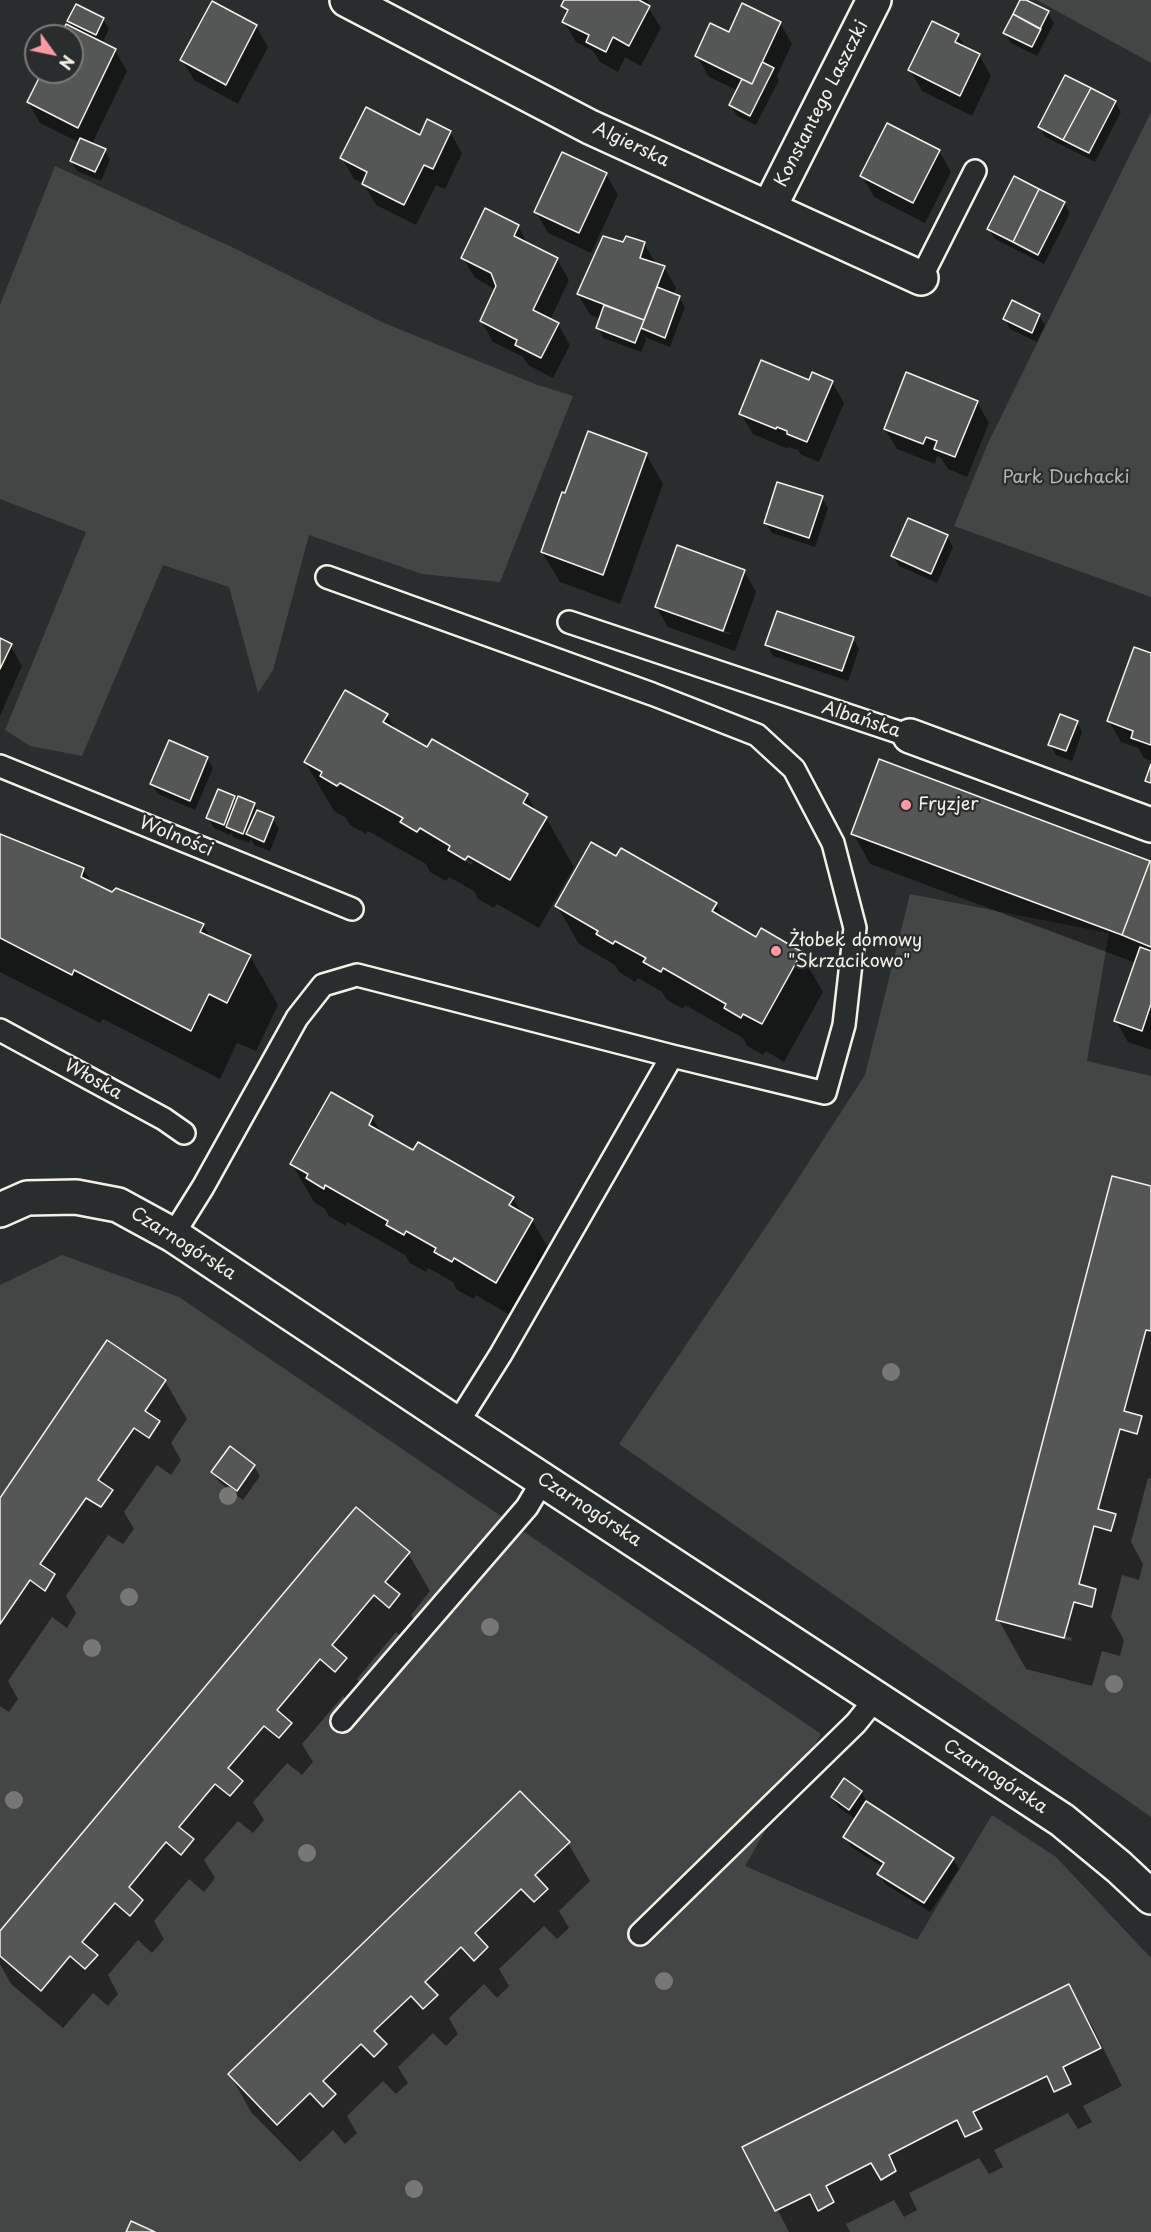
<!DOCTYPE html>
<meta charset="utf-8">
<style>
body{margin:0}
#map{position:relative;width:1151px;height:2232px;overflow:hidden;background:#2a2d2e;font-family:"Playpen Sans",sans-serif}
canvas{display:block}
.north{position:absolute;left:24px;top:24px;width:60px;height:60px;box-sizing:border-box;background:#2a2d2e;border:2px solid #7b7b78;border-radius:50%;rotate:123deg;font-size:16px;font-weight:700;line-height:24px;text-align:center;color:#f4f1e8}
.north::after{content:'';display:block;margin:auto;width:21px;height:27px;background:#ff9aa2;clip-path:polygon(50% 0,100% 100%,50% 72%,0 100%)}
</style>
<div id="map">
<canvas width="1151" height="2232"></canvas>
<div class="north">N</div>
</div>
<script>
const context = document.querySelector('canvas').getContext('2d');
context.lineJoin = 'round';
function fillPath(path, color) { context.fillStyle = color; context.fill(path, 'evenodd'); }
function stroke(path, color, width, dash) { context.strokeStyle = color; context.lineWidth = width; context.lineCap = dash ? 'butt' : 'round'; context.setLineDash(dash || []); context.stroke(path); }
function write(font, color, halo, rows, align = 'center') {
  context.font = font + ' "Playpen Sans",sans-serif'; context.lineWidth = 4.5; context.setLineDash([]); context.textBaseline = 'middle'; context.strokeStyle = halo; context.fillStyle = color; for (const [text, x, y, turn = 0] of rows) {
    context.save(); context.translate(x, y); context.rotate((+turn || 0) * Math.PI / 180); context.textAlign = isNaN(turn) ? turn : align; if (halo) context.strokeText(text, 0, 0); context.fillText(text, 0, 0); context.restore();
  }
}
const green = new Path2D(`
 M1037,0h114v63z
 M1151,112v485l-197,-71 34,-83z
 M55,166l181,83 148,74 151,61 38,12 -73,186 -78,-8 -113,-39 -36,135 -15,23 -29,-106 -66,-22 -81,191 -52,-10 -25,-16 81,-198 -86,-33v-194z
 M910,894l199,39 -22,128 64,15v741l-532,-373 173,-256 73,-113z
 M62,1255l117,42 642,437 -76,132 172,74 75,-125 64,42 95,101v274h-1151v-947z`);
const shadow = new Path2D(`
 M566,0h81l2,3 -2,3 14,22 -20,38 -16,-9 -7,15 -18,-10 -7,-11 -17,-9 -12,-20 4,-8 -5,-8z
 M1022,0l26,13 6,10 -17,33 -26,-13 -6,-10z
 M103,19l6,10 -7,15 13,6 12,21 -35,73 13,6 5,10 -9,21 -24,-10 -6,-10 9,-18 -40,-20 -12,-21 16,-30h28v-36h-10l12,-7 -5,-8z
 M780,23l12,21 -15,32 2,4 -23,45 -19,-9 -6,-11 7,-14 -29,-14 -12,-21 33,-22z
 M256,26l12,21 -30,57 -44,-24 -12,-20z
 M958,35l8,14 13,6 12,21 -19,40 -50,-25 -12,-21z
 M1115,102l6,10 -26,50 -50,-25 -5,-10z
 M450,132l12,21 -17,36 -9,-4 -20,40 -40,-20 -12,-21 -10,-5 -12,-21 78,-21z
 M939,151l12,21 -26,51 -51,-26 -12,-21z
 M606,174l12,21 -27,58 -43,-20 -12,-21z
 M1064,203l6,10 -26,51 -49,-25 -6,-10z
 M518,226l10,19 29,14 12,21 -19,40 8,4 12,21 -17,33 -25,-13 -5,-8 -30,-15 -12,-21 15,-31 -21,-12 -12,-20z
 M623,243l21,1 13,21 7,2 12,21 -3,7 6,2 6,10 -15,40 -25,-10 1,3 -5,12 -38,-14 -5,-11 3,-8 -11,-4 -12,-21z
 M1039,315l6,10 -8,17 -27,-13 -5,-10z
 M809,382h23l12,21 -25,59 -19,-8 -2,-4 -10,-3v2l-35,-15 -12,-20z
 M977,402l12,21 -22,54 -19,-8 -7,-11 -4,-2 -2,8 -38,-15 -12,-20z
 M646,454l17,30 -43,120 -60,-22 -18,-30z
 M822,498l6,10 -13,39 -43,-14 -6,-10z
 M947,536l6,11 -16,36 -38,-17 -6,-10z
 M744,571l12,21 -21,59 -67,-24 -12,-20zM671,611l60,22 -1,2 -59,-21z
 M853,638l6,11 -11,32 -75,-25 -6,-11z
 M0,640l10,5 12,21 -22,50z
 M1151,655v106l-7,-3 -6,-10 -17,-6 -12,-21z
 M387,715l10,17 31,18 99,45 10,18 9,5 28,49 -35,61 -42,-24 -3,4 -16,-9 -4,-8 -25,-14 -3,4 -16,-9 -4,-8 -58,-33 -2,3 -16,-9 -4,-7 -12,-7 -29,-49zM453,851l20,11 -2,3 -18,-11z
 M1077,722l5,10 -10,29 -16,-6 -6,-10z
 M207,758l6,10 -18,42 -37,-16 -6,-10z
 M234,797l3,5 17,2 5,9 14,6 6,10 -9,22 -16,-6 -3,-6 -2,4 -16,-6 -2,-5 -1,3 -16,-7 -6,-10z
 M853,833l298,30v187l-23,-8 -12,-21 20,-58 -266,-99z
 M0,836l83,33 9,14 21,11 90,31 8,13 39,18 28,49 -22,46 -19,-8 -17,36 -117,-60 -3,4 -100,-51z
 M616,858l100,46 9,17 32,18 4,-9 40,24 22,38 -39,70 -18,-11 -3,4 -16,-9 -4,-8 -58,-33 -2,4 -16,-9 -5,-8 -24,-14 -3,4 -16,-10 -4,-7 -36,-21 -22,-38z
 M372,1117l10,17 31,18 100,46 9,17 10,5 22,38 -36,62 -42,-25 -2,4 -17,-9 -4,-8 -25,-14 -2,4 -16,-9 -5,-8 -58,-33 -1,4 -17,-10 -4,-7 -11,-7 -22,-38z
 M1151,1187v292l-3,-1 -17,64 12,22 -4,16 -17,-5 -11,42 13,23 -4,16 -18,-5 -10,35 -66,-17 -28,-50zM1034,1628l38,10 -1,3 -37,-10z
 M165,1381l22,38 -16,24 10,17 -10,15 -14,-10 -33,47 10,17 -11,15 -15,-9 -42,61 10,17 -9,15 -15,-11 -44,64 10,18 -9,13 -9,-6v-205z
 M254,1466l6,10 -17,24 -24,-18 -6,-10z
 M408,1553l22,38 -19,24 10,18 -10,12 -15,-13 -39,47 11,18 -10,12 -15,-13 -41,48 11,18 -11,13 -15,-12 -34,39 11,18 -11,13 -15,-12 -34,39 11,18 -11,14 -15,-13 -35,42 10,18 -12,14 -14,-13 -30,35 10,19 -10,12 -15,-13 -30,35 -52,-44 -11,-20v-31z
 M861,1792l6,10 86,57 6,10 -29,43 -45,-28 -6,-10 4,-7 -32,-20 -6,-10 11,-18 -17,-11 -6,-10z
 M568,1843l22,38 -31,30 10,17 -12,11 -13,-13 -45,43 10,17 -12,12 -13,-14 -35,34 9,16 -12,12 -13,-13 -35,34 10,16 -12,11 -13,-13 -36,35 10,17 -12,11 -12,-14 -33,32 -49,-50 -21,-38z
 M1069,1986l22,38 31,62 -39,20 9,16 -14,7 -10,-16 -74,37 9,17 -14,7 -10,-16 -70,35 8,17 -13,7 -10,-17 -48,24 4,8h-61l-44,-85z`);
const building = new Path2D(`
 M564,0h75l11,6 -21,40 -16,-9 -7,15 -20,-10 3,-7 -27,-13 6,-12 -7,-4z
 M1020,0h6l23,11 -9,18 -27,-15z
 M212,1l45,24 -31,60 -46,-25z
 M742,3l39,19 -29,62 -57,-28 15,-33 19,9z
 M76,4l28,14 -8,17 -29,-14z
 M1013,14l28,15 -9,18 -29,-14z
 M932,21l27,13 -4,8 25,12 -20,42 -52,-26z
 M66,24l50,25 -38,79 -51,-26 15,-30h30v-36h-12z
 M762,62l12,6 -24,48 -21,-11 13,-26 10,5z
 M1065,75l26,13 -28,52 -25,-13z
 M1091,88l25,13 -27,52 -26,-13z
 M366,107l54,28 7,-16 24,12 -18,38 -9,-4 -20,40 -42,-21 5,-12 -27,-14z
 M887,123l53,27 -27,53 -53,-27z
 M80,138l26,11 -11,23 -25,-11z
 M562,152l45,21 -28,60 -45,-21z
 M1014,176l25,13 -26,53 -26,-13z
 M1039,189l26,13 -27,53 -25,-13z
 M485,208l34,17 -5,11 44,22 -25,52 26,13 -18,35 -26,-13 2,-5 -37,-19 16,-35 -5,-13 -30,-15z
 M603,236l20,6 3,-6 19,6 -5,16 25,8 -21,54 -67,-26z
 M657,287l23,9 -15,42 -24,-10z
 M1012,300l28,14 -8,19 -29,-14z
 M604,305l40,15 -9,23 -39,-15z
 M761,360l48,20 3,-8 21,9 -26,61 -20,-8v-3l-10,-4 -1,2 -37,-15z
 M906,372l72,29 -23,56 -21,-8 3,-8 -11,-4 -3,7 -39,-15z
 M588,431l59,22 -44,122 -62,-23 21,-60 3,1z
 M777,482l46,14 -14,42 -45,-15z
 M908,518l40,17 -17,39 -40,-18z
 M677,545l68,25 -22,61 -68,-24z
 M777,611l77,26 -12,34 -77,-26z
 M0,638l12,6 -12,25z
 M1134,647l17,6v92l-20,-7 2,-7 -26,-10z
 M345,690l43,24 -5,8 44,25 5,-8 96,55 -5,9 24,14 -37,63 -42,-24 -3,4 -17,-10 2,-4 -30,-18 -3,4 -17,-10 3,-4 -63,-35 -3,3 -17,-10 2,-4 -18,-10z
 M1060,714l18,7 -12,30 -18,-6z
 M169,740l39,17 -18,44 -40,-17z
 M879,759l271,102 -28,74 -271,-101z
 M1151,764v19l-6,-2z
 M218,789l17,7 -11,29 -18,-7z
 M238,796l17,7 -12,31 -17,-7z
 M257,810l17,7 -10,25 -18,-8z
 M0,834l84,34 -3,9 31,15 4,-4 88,36 -4,8 51,23 -24,48 -18,-9 -18,37 -117,-61 -2,5 -72,-37z
 M591,842l25,14 5,-8 96,55 -5,8 44,26 5,-9 41,24 -40,72 -19,-10 -2,4 -17,-10 2,-4 -63,-36 -2,4 -18,-10 3,-4 -31,-17 -2,3 -17,-10 2,-3 -43,-25z
 M1150,861h1v86l-29,-12z
 M1140,947l11,4v53l-9,27 -28,-10z
 M331,1092l42,24 -4,9 44,25 5,-8 96,55 -5,8 24,14 -37,64 -42,-25 -2,4 -18,-10 2,-4 -30,-17 -2,4 -18,-10 2,-4 -63,-36 -1,4 -18,-11 2,-4 -18,-10z
 M1112,1176l39,10v145l-5,-1 -22,81 18,5 -5,18 -17,-5 -22,80 18,5 -5,17 -17,-5 -15,58 17,5 -4,18 -18,-5 -10,36 -68,-18z
 M107,1340l59,40 -21,31 15,10 -11,17 -15,-10 -36,52 15,10 -12,17 -15,-9 -46,66 15,10 -10,17 -15,-11 -30,44v-126z
 M230,1446l25,19 -18,26 -26,-19z
 M356,1507l54,45 -25,30 15,12 -11,14 -15,-13 -42,50 15,13 -12,14 -15,-13 -43,51 15,13 -13,15 -15,-12 -36,42 15,13 -13,15 -15,-12 -36,43 15,12 -13,16 -15,-13 -37,45 14,13 -13,16 -15,-13 -33,39 16,13 -13,14 -15,-13 -29,35 -41,-35v-25z
 M844,1778l18,13 -13,19 -18,-13z
 M520,1791l50,51 -35,33 13,14 -14,13 -13,-13 -46,44 13,14 -14,14 -13,-14 -36,35 13,13 -15,14 -12,-13 -37,35 13,13 -13,13 -13,-13 -38,37 13,13 -13,13 -13,-14 -33,32 -49,-51z
 M866,1801l88,57 -30,45 -47,-29 7,-11 -41,-26z
 M1069,1984l32,64 -38,19 8,17 -17,8 -7,-16 -74,36 9,17 -17,8 -8,-17 -68,35 7,16 -15,9 -10,-17 -45,23 8,16 -16,9 -8,-17 -35,17 -33,-64z
 M131,2221l24,11h-29z`);
const lane = new Path2D(`
 M921,278l54,-107
 M569,622l341,114
 M0,766l352,143
 M0,1030l164,89 20,14
 M173,1235l30,-48 94,-169 26,-33 34,-10 315,81 153,37 19,-68 11,-97 -22,-85 -39,-74 -37,-34 -105,-41 -325,-117
 M457,1424l44,-70 171,-298
 M342,1721l185,-214 16,-27
 M640,1934l216,-211 20,-25`);
const street = new Path2D(`
 M347,0l243,127 331,151
 M769,208l105,-208
 M910,736l241,89
 M0,1210l27,-12 49,-1 42,8 55,30 284,189 605,396 57,47 32,30`);
const trees = [
 [891,1372],
 [228,1496],
 [129,1597],
 [490,1627],
 [92,1648],
 [1114,1684],
 [14,1800],
 [307,1853],
 [664,1981],
 [414,2189]
];
const markers = [
 [906,805,6,"#ff9aa2"],
 [776,951,6,"#ff9aa2"]
];
const streetNames = [
 ["Konstantego Laszczki",822,104,-63],
 ["Algierska",631,145,25],
 ["Albańska",861,720,18],
 ["Wolności",176,837,22],
 ["Włoska",93,1080,29],
 ["Czarnogórska",183,1244,32],
 ["Czarnogórska",589,1510,33],
 ["Czarnogórska",995,1777,33]
];
const parkNames = [
 ["Park Duchacki",1066,478]
];
const poiNames = [
 ["Fryzjer",918,805],
 ["Żłobek domowy",788,941],
 ["\"Skrzacikowo\"",788,962]
];
fillPath(green, '#444645');
fillPath(shadow, '#0007');
fillPath(building, '#555756');
stroke(building, '#f4f1e8', 1.5);
stroke(lane, '#f4f1e8', 26);
stroke(street, '#f4f1e8', 38);
stroke(lane, '#2a2d2e', 21);
stroke(street, '#2a2d2e', 33);
context.fillStyle = '#777875';
for (const [x, y] of trees) { context.beginPath(); context.arc(x, y, 9, 0, 2 * Math.PI); context.fill(); }
for (const [x, y, r, color] of markers) { const dot = new Path2D(); dot.arc(x, y, r, 0, 2 * Math.PI); context.fillStyle = color; context.fill(dot); stroke(dot, '#2a2d2e', 2); }
write('18px', '#f4f1e8', '#2a2d2e', streetNames);
write('18px', '#b6b5af', '#2a2d2e', parkNames);
write('18px', '#f4f1e8', '#2a2d2e', poiNames, 'left');
</script>
